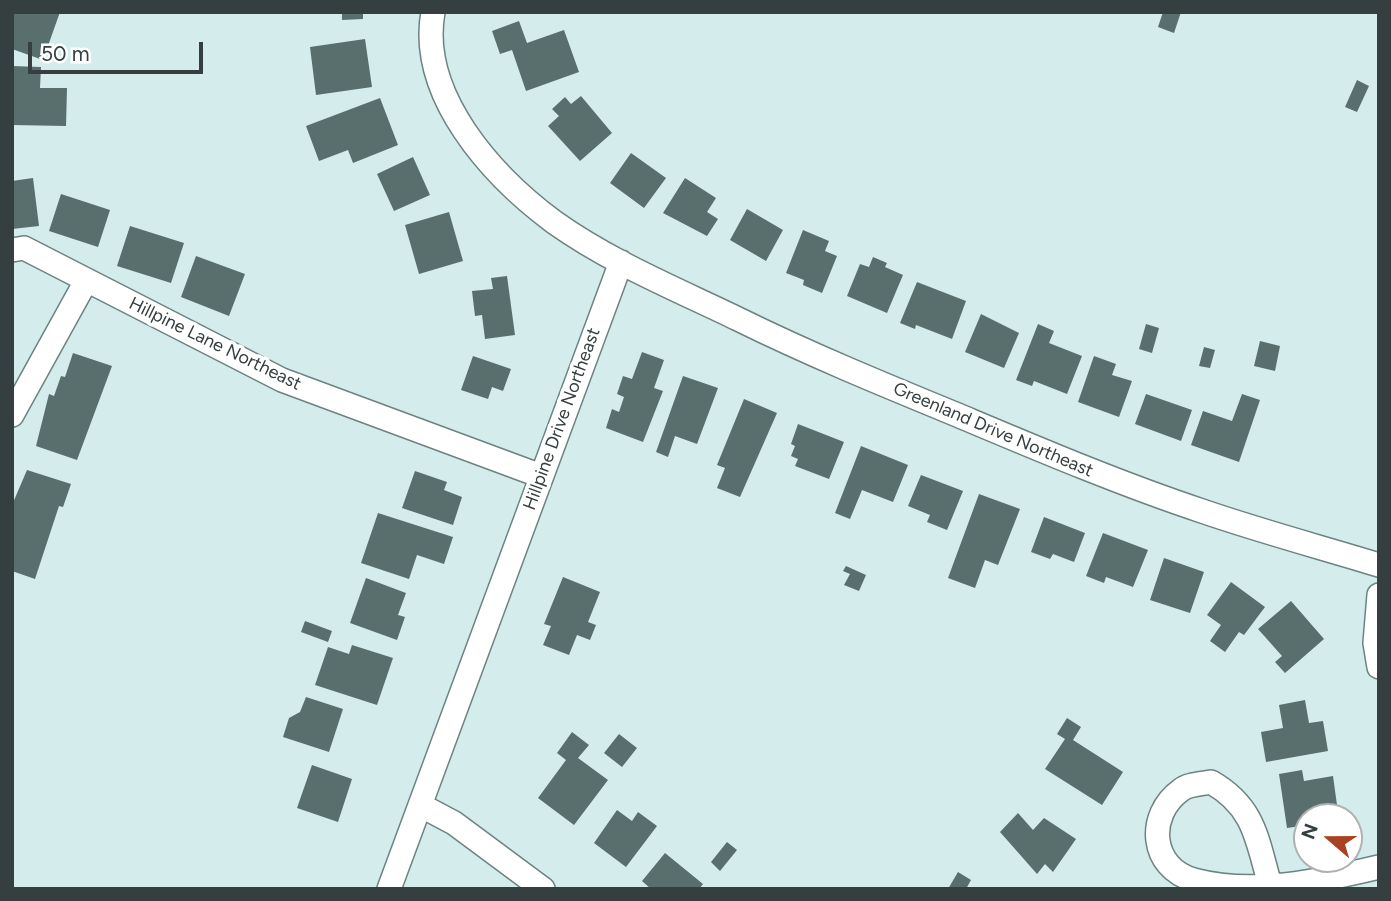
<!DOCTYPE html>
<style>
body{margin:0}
#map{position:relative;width:1391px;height:901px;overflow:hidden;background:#d4ecec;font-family:Figtree,sans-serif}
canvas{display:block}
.frame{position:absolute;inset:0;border:14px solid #363f3f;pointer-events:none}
.north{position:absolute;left:1293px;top:803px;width:70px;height:70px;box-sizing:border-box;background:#fff;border:2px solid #afb2b2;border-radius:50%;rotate:290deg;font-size:19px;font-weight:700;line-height:28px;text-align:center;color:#363f3f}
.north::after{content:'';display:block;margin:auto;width:24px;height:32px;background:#aa4221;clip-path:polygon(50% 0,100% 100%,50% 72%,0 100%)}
.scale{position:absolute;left:28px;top:42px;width:175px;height:32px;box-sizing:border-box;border:4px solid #363f3f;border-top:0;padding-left:9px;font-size:21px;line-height:24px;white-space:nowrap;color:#363f3f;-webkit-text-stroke:5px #fff;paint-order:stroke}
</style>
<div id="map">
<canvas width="1391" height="901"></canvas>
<div class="frame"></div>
<div class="north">N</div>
<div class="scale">50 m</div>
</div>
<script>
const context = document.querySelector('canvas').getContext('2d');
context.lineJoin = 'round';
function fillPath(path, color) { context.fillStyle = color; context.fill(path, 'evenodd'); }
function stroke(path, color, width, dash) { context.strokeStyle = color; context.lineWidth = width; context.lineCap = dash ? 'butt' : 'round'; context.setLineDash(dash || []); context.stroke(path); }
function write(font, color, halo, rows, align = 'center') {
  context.font = font + ' Figtree,sans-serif'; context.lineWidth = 7; context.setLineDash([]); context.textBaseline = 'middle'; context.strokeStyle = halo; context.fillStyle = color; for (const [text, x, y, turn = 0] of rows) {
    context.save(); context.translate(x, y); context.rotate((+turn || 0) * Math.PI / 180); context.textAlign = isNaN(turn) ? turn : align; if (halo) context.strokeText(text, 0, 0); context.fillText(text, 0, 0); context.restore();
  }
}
const building = new Path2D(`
 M12,12h48l-17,48 -31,-11z
 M342,12h21v7l-21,1z
 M1163,12h18l-7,21 -16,-6z
 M519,21l8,22 37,-13 15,42 -53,19 -14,-41 -12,4 -8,-23z
 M365,39l7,48 -56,8 -6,-48z
 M12,66l29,1 -1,21h27l-1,38 -54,-1z
 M1357,80l12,6 -12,26 -12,-5z
 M581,96l31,37 -32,28 -32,-35 11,-10 -7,-7 13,-12 6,7z
 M380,98l18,47 -45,18 -5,-13 -29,11 -13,-35z
 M631,153l35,25 -22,30 -34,-25z
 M413,157l17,38 -36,16 -17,-37z
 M33,178l6,48 -27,3v-48z
 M685,178l31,20 -9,14 11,7 -11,17 -44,-23z
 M61,194l49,16 -12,37 -49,-16z
 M747,209l36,21 -17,31 -36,-21z
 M449,212l14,49 -44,13 -14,-49z
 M130,226l54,17 -13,40 -54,-17z
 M803,230l26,11 -4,10 12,5 -15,37 -19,-8 1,-5 -18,-7z
 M196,256l49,18 -16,42 -48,-19z
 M873,257l14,6 -2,4 18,8 -16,38 -40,-17 13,-32 9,3z
 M507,276l8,59 -30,4 -3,-24 -7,1 -3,-25 21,-2 -2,-11z
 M917,282l49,19 -14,38 -36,-14 -1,4 -15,-6z
 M981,314l38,19 -15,35 -39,-16z
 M1038,324l16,7 -5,12 33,13 -15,38 -33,-13 -2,5 -16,-6z
 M1146,324l13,4 -7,25 -13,-4z
 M1260,341l20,5 -5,25 -21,-5z
 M1204,347l11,3 -5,18 -11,-2z
 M642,352l22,8 -10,28 9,3 -20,51 -37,-14 6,-19 7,3 5,-15 -7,-3 6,-18 9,3z
 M73,353l39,13 -35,94 -41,-14 13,-52 5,2 7,-20 4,1z
 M473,356l38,13 -8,22 -11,-4 -4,12 -27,-9z
 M1094,356l22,8 -4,11 20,6 -13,36 -41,-15z
 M683,376l35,12 -21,56 -22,-8 -7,21 -12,-5z
 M1146,394l46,16 -11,31 -46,-17z
 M1242,394l18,6 -21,62 -48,-17 12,-34 29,10z
 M744,399l33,14 -37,84 -23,-9 8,-20 -8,-3z
 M798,424l46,18 -15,37 -34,-13 3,-7 -7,-3 4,-10 -4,-2z
 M861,446l47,19 -15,37 -31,-12 -12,29 -15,-6z
 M27,470l44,14 -8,23 -4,-1 -24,73 -23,-8v-66z
 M415,471l32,11 -3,8 18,7 -9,28 -51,-17z
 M921,475l42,16 -16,39 -20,-8 3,-7 -22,-9z
 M979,494l41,15 -22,56 -13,-5 -10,28 -27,-10z
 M378,513l75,24 -9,27 -27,-9 -8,24 -48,-16z
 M1044,517l41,16 -11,29 -21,-8 -3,5 -19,-7z
 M1103,533l45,17 -15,37 -27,-10 -2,6 -18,-7z
 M1164,558l40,14 -14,41 -40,-13z
 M846,566l20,9 -7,16 -15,-6 6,-11 -7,-3z
 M563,577l37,15 -12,30 8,3 -6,15 -13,-5 -8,20 -26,-10 8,-19 -7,-2z
 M366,578l40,15 -8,22 7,2 -8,23 -47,-17z
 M1231,582l34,25 -21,28 -5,-3 -14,20 -15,-11 11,-16 -14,-10z
 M1291,601l33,38 -39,34 -10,-11 7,-6 -24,-27z
 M305,621l27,10 -4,11 -27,-10z
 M352,645l41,13 -16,47 -62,-20 13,-38 21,7z
 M306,697l37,12 -14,43 -46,-15 6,-19 11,-6z
 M1305,700l4,23 14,-2 5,30 -62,11 -5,-30 22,-4 -4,-23z
 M1067,718l14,9 -8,13 50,32 -21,33 -57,-36 20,-30 -8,-5z
 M572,732l17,13 -11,13 30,22 -34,45 -36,-27 28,-38 -9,-7z
 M619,734l18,14 -15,19 -18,-14z
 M312,765l40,14 -14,43 -41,-14z
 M1302,770l2,11 29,-5 4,29 -28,5 -2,15 -20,3 -8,-54z
 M617,810l15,11 6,-9 19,14 -31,41 -32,-24z
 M1018,813l15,17 11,-12 32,21 -23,33 -8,-8 -8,10 -37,-42z
 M727,842l10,8 -17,21 -9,-9z
 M665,853l38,31 -4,5h-48l-9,-8z
 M958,872l13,8 -5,9h-18z`);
const minor = new Path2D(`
 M433,12c-15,83 59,164 121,210 56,40 122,67 184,97 71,35 144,65 217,95 81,34 163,69 247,97 58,20 118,36 177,54
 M12,250l12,-2 258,132 259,96
 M12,415l74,-134
 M1379,595l-4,48 4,24
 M420,805l34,18 89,66
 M1270,885c-13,-45 -15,-78 -59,-103 -9,2 -23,2 -30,8 -35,25 -31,78 13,90 60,16 126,1 185,-13
 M389,889l232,-627`);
const streetNames = [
 ["Hillpine Lane Northeast",215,344,26],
 ["Hillpine Drive Northeast",562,419,-70],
 ["Greenland Drive Northeast",993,430,23]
];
fillPath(building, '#596f6e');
stroke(minor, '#6d8382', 26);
stroke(minor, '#fff', 23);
write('18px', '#363f3f', '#fff', streetNames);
</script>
